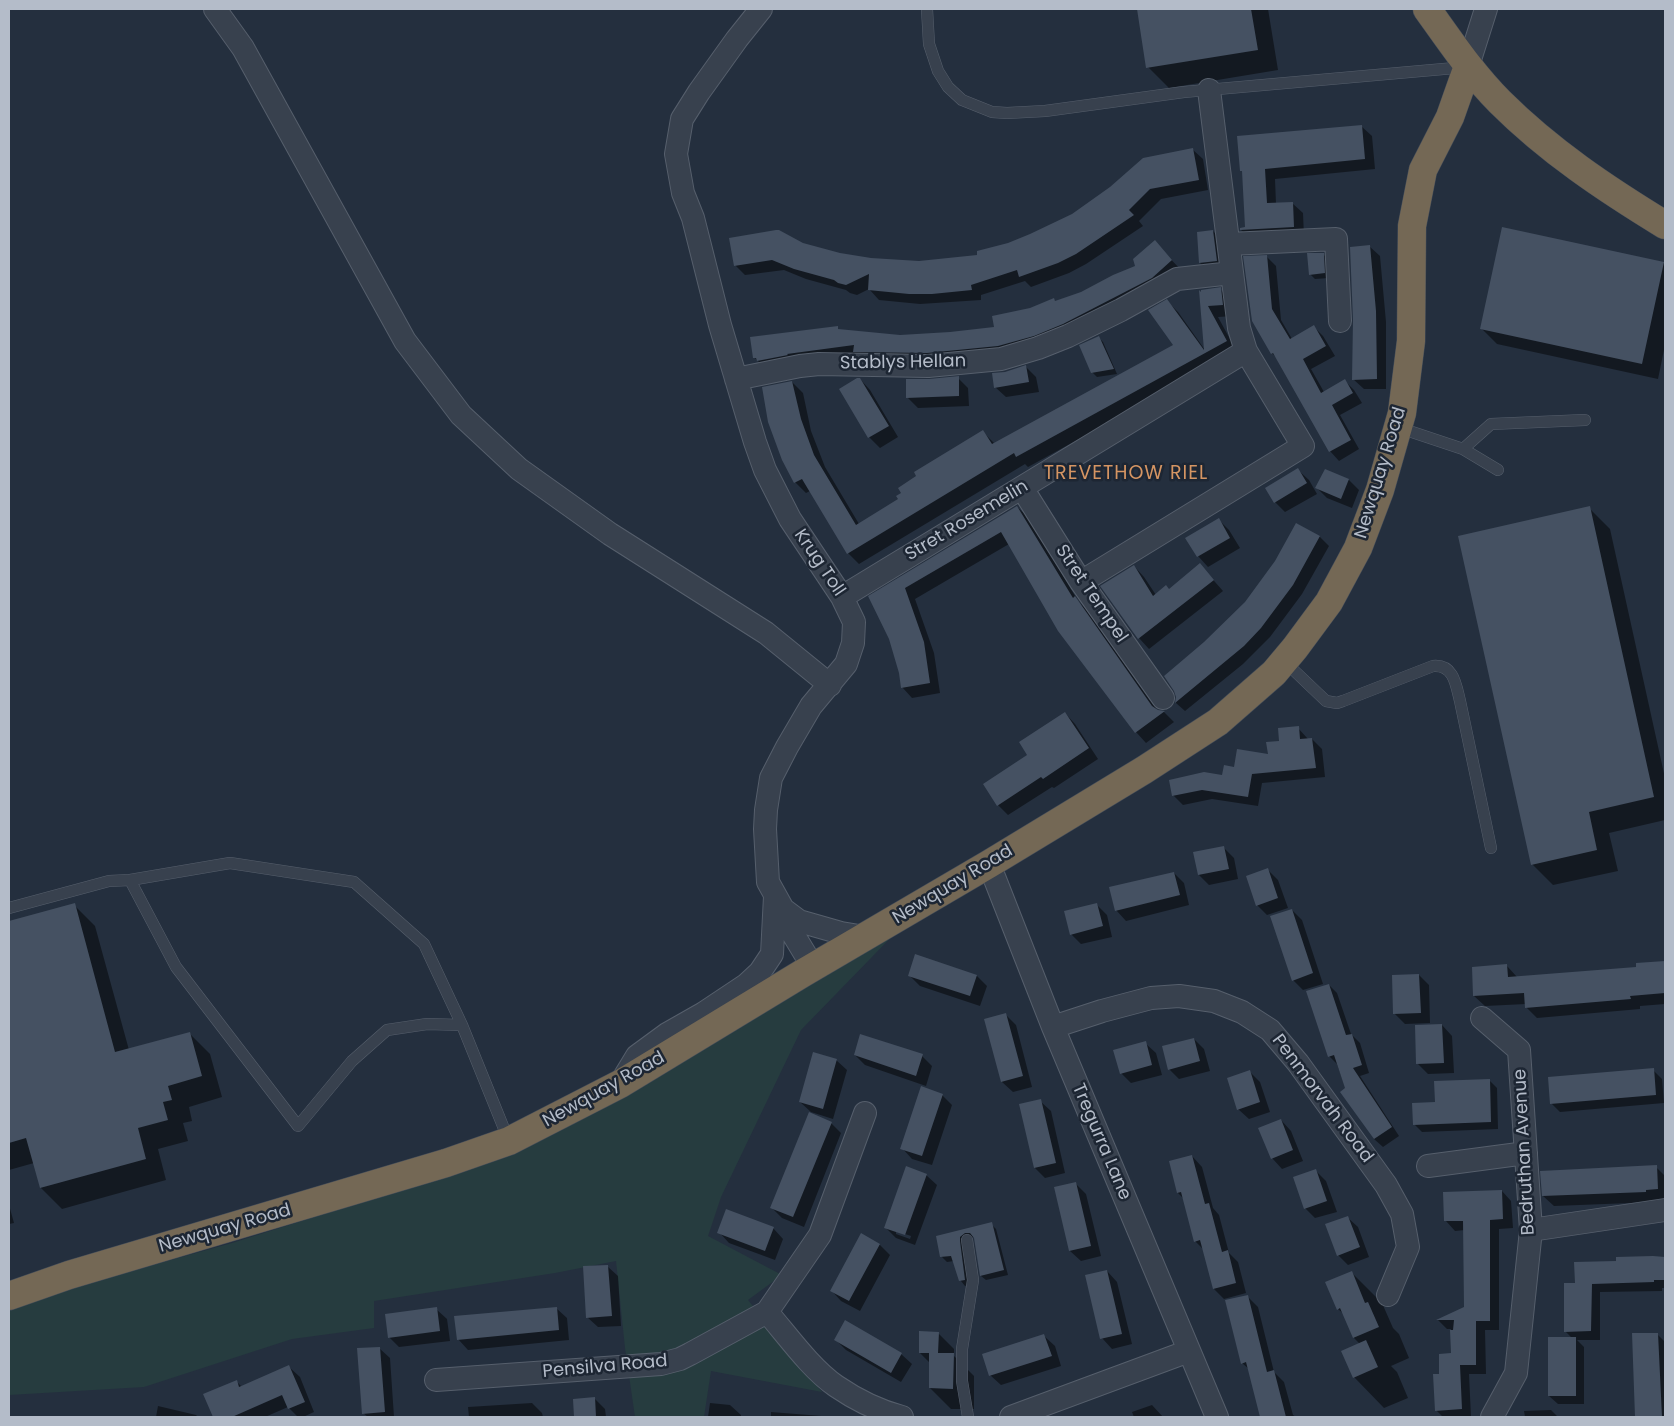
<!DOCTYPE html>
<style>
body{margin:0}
#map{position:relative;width:1674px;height:1426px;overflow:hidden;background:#242f3e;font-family:Poppins,sans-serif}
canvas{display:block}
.frame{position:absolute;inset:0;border:10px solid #b4bcc9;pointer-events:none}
</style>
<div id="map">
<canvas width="1674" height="1426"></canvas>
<div class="frame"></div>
</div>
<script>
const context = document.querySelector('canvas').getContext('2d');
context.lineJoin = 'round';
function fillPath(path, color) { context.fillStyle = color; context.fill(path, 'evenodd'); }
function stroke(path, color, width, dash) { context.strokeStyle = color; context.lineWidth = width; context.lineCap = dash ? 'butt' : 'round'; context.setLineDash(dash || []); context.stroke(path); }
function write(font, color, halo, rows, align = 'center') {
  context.font = font + ' Poppins,sans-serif'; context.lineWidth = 5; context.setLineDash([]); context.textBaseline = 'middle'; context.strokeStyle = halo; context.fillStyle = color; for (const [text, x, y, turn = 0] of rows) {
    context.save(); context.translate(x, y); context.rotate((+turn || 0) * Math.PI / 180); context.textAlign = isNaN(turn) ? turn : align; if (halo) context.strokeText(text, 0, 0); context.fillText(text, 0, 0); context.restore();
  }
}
const green = new Path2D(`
 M906,922l-105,108 -80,167 -13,39 74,39 -34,25 74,92 -111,-21 -7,46h-69l-10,-69 -9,-87 -61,12 -181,28v27l-82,11 -148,48 -135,8v-85l64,-23 159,-44 221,-70z`);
const shadow = new Path2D(`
 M1138,9h130l10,61 -109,18 -21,-21z
 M1361,126l11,10 3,33 -100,10 1,25 16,-1 11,10 1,24 -52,3 -11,-10 5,-2 -2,-56z
 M1192,149l11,10 5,31 -47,9 -22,22 4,5 -57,38 -17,9 -38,14 -6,-6 -44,14v5l-61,4 -41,-4 -10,-11 -12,6 -7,-2 -4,-3 -40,-11 -22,-9 -39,5 -10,-10 67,-21 38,10 31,6 48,3 60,-7 51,-20 42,-21z
 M1503,228l161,35 1,2v80l-7,34 -161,-35 -16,-16z
 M1213,231l5,5 4,30 -17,2 -5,-5z
 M1154,242l32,33 -137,75 -280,22 -15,-15 83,-29 3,3 60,5 50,-3 46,-5 34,-18 24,-10 2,2 26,-9 55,-26z
 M1369,246l11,10 6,66v67h-22l-11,-10z
 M1323,254l5,5 1,19 -14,1 -5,-5z
 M1267,257l9,9 5,54 11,19 22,-12 9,9 12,20 -24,13 13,23 21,-11 9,9 8,13 -22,12 19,34 -20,12 -9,-10 -53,-93 -5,-5z
 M1220,289l11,11 2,16 -15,1 19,35 -209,115 -3,-3 -166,100 -11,-11 -38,-62 -4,2 -11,-11 -3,-100 11,11 8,38 14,36 34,57 41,-24 83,-68 12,12 180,-99 -8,-44 11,11 27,38 -4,-57z
 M1098,337l5,5 14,32 -20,3 -5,-5z
 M1026,367l10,10 3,15 -33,5 -11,-10 10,-14z
 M958,378l10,10 1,18 -51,2 -10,-10 21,-18z
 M860,379l10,11 28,47 -18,11 -11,-11 -28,-48z
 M1298,470l11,10 8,14 -32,18 -10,-10z
 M1349,480l10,10 -7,18 -25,-10 -10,-10z
 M1017,507l11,10 50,84 7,7 73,103 6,1 10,10 -28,21 -10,-11 -77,-101 -50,-87 -94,55 19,54 6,40 -28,5 -10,-11 -2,-15 -10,-33 -20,-42z
 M1589,508l21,21 55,249v42l-56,13 9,38 -65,14 -21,-21z
 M1219,520l10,10 11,18 -32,19 -10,-11z
 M1297,524l23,13 9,9 -27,48 -32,43 -27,27 -58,47 -9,-8 1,-6 28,-54 41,-40 30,-41z
 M1200,565l23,26 -74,58 -10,-11 -5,-72 10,11 12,18 13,-5z
 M1065,713l10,11 23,35 -44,29 -2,-1 -44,28 -10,-10 31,-49z
 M1298,728l10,11h4l10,10 3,28 -63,6 -4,23 -46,-7 -29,6 -10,-10 50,-19 12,-8 34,-13z
 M1223,847l11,11 4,21 -29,6 -10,-10z
 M1268,870l10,10 10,28 -21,7 -10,-10z
 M1174,873l10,10 5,22 -63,16 -10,-11z
 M74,905l21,21 34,124 60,-17 21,21 12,43 -33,10 3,14 -9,2 5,18 -30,8 8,31 -104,29 -21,-21 -7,-25 -25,7v-247z
 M1097,905l10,10 5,22 -31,7 -10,-10z
 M1292,910l10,10 21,64 -20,6 -10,-10z
 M1665,962v42l-25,2v3l-103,9 -11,-11v-3l-41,2 -11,-10 33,-30 10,11 121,-9 -1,-3z
 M909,975l68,1 10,10 -7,20 -60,-20z
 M1419,975l10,10 1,38 -25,1 -11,-11z
 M1329,985l8,8 14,41 9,9 9,30 -9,3 39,60 -16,11 -9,-8 -28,-50 -9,-25 -8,-8z
 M1005,1014l11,11 16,62 -19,5 -11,-10 -17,-62z
 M1442,1025l10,11 2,37 -26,1 -10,-10z
 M1194,1039l10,10 6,22 -31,8 -10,-10z
 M1145,1043l11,10 6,22 -31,8 -10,-10z
 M855,1055l67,1 10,10 -6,20 -61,-21z
 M836,1060l11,10 -14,49 -22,-7 -11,-10z
 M1653,1070l9,9 2,24 -104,9 -9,-9z
 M1249,1071l11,11 10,30 -21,7 -11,-10z
 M1489,1080l8,8 1,41 -76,3 -8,-8 22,-21z
 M942,1095l10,10 -20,60 -20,-6 -10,-11z
 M1040,1101l11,10 14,62 -20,5 -10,-10z
 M1281,1120l10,11 12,30 -21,8 -10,-11z
 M831,1123l10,10 -37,94 -22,-9 -10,-10z
 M1192,1156l10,11 11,41 6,7 10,38 9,9 8,31 -22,6 -10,-10 -10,-39 -9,-9 -11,-42 -6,-6 -8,-31z
 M1656,1167l9,9v23l-9,1v2l-102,4 -11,-10z
 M1316,1171l10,10 11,31 -22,6 -10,-10z
 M926,1175l11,10 -22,60 -19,-7 -11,-11zM896,1231l15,5 -1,3 -14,-5z
 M1076,1184l10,10 15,62 -20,5 -11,-10z
 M1502,1191l9,10 2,27 -14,1v101h-14l1,44h-17l2,43h-28l-7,-7 5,-35 11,-20 -1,-26h-4l-9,-9 27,-12v-78l-10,1 -9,-10z
 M9,1205l5,18 -5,1z
 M1347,1217l11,10 11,30 -21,8 -10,-10z
 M991,1224l5,5 12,46 -22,5 -5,-4 -6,-39 -7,1 2,46 -5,2 -4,-5 -7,-20 -7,1 -5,-5 -5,-20z
 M773,1228l10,11 -8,21 -46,-17 -10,-11z
 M862,1235l18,10 10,10 -30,56 -19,-10 -10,-11z
 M1617,1258h48v30h-3v3l-62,1v48h-23l7,7v57h-26l-9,-8 23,-58 -7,-7 11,-46 41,-23z
 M607,1266l11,10 3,50 -23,1 -11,-10z
 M1107,1271l10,11 15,62 -20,5 -10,-11z
 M1351,1272l31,31 11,25 6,6 10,24 -18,8 6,6 11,26 -24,10 -30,-31 6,-33 -6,-6 -9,-23 -7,-6z
 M1247,1296l11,11 16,65 10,10 9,33 3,2h-29l-7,-7 -10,-40 -8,-7z
 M556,1308l11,10 2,22 -101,10 -10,-11z
 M436,1309l11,10 3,22 -51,6 -10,-10z
 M938,1333l16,16v7l20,20v33h-23l-21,-21v-25l-10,-10z
 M1633,1334h24l8,8v75h-29z
 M1044,1336l11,10 6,20 -60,19 -11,-10z
 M836,1340l65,14 11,10 -11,18 -55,-32z
 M379,1348l11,10 4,59h-26l-5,-4z
 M289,1367l11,10 14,35 -11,5h-5l-10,-10 -23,10h-51l-7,-17 29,-19 6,6z
 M595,1399l10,10 1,8h-31l-1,-17z
 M532,1403l10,10 1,4h-74l-1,-10z
 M710,1403l20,2 11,10v2h-33z
 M1152,1405l11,12h-29l-2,-5z
 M158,1406l38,9 2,2h-42z
 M1551,1410l7,7h-33l-1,-6z
 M771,1412l63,5h-63z`);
const building = new Path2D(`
 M1137,9h114l7,41 -112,18z
 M1362,125l3,34 -100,10 2,34 26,-1 1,25 -54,3v-2l5,-1 -3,-56h-2l-3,-35z
 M1193,148l6,32 -49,9 -21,21 5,5 -58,39 -18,9 -39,14 -2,-7 -46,15 1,5 -40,4h-23l-41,-4 1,-16 -23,11 -8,-2 -4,-3 -40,-11 -22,-9 -38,6 -5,-28 47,-8h3l24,13 37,10 31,5 48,3 58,-6v-4l31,-8 22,-9 42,-20 38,-27 33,-29z
 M1502,227l162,35 -22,102 -162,-35z
 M1213,230l4,31 -18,2 -2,-31z
 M1155,240l17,20 -20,18 -89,46 -29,12 -36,10 -71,7 -74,-1 1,-7 -67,9 1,1 -31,6 -1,-3h-3l-3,-21 88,-11v3l62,6 50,-3 44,-5 -2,-11 38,-8 24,-10 1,3 26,-9 32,-17 22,-9 -2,-7z
 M1370,245l6,66 1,68 -25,1 1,-60 -3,-73z
 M1307,253h17l1,20 -16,2z
 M1267,255l5,54 18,30 24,-14 12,21 -23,13 18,34 24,-14 8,14 -21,12 19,35 -22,12 -56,-99 -2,1 -19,-33 -9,-65z
 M1221,287l2,18 -15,1 19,35 -211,116 -2,-4 -167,101 -45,-75 -8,4 -12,-23 -14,-38 -6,-35 30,-6 9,38 13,36 42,70 42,-26 -2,-3 5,-3 -3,-5 18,-12 -2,-4 69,-42 9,14 181,-99 -25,-35 19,-11 37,51 -5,-60 2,2v-2z
 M1099,336l15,33 -23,4 -12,-28z
 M1026,365l3,17 -35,6 -2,-15 13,-1z
 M959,376v20l-53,2v-19h23z
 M857,378h3l29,48 -21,12 -29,-49z
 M1298,468l9,15 -33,20 -9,-15z
 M1325,469l24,10 -8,20 -26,-11z
 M1017,506l56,92 2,-2 77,110 6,4 7,1 -30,22 -77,-102 -57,-99 -96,56 19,54 6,41 -29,5 -2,-15 -10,-34 -21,-43z
 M1590,506l64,291 -65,15 8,38 -66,15 -73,-329z
 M1219,518l11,20 -33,19 -12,-19z
 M1296,523l24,13 -27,49 -32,43 -17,18 -69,57 1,-6 -2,-6 -10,-15 40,-34 41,-40 30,-41z
 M1200,563l14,17 -76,59 -38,-53 34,-21 19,31 13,-11 3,4z
 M1065,712l24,36 -46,31 -2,-2 -44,29 -14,-22 44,-29 -8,-13z
 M1299,726l1,13 12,-1 4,30 -64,6 -4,23 -46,-7 -30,6 -3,-16 35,-8 18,3 2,-10 10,2 3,-18 31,5 -2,-12 13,-1 -1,-13z
 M1224,846l5,23 -31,6 -5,-23z
 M1268,868l10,30 -22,8 -10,-30z
 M1174,872l6,23 -65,16 -6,-24z
 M75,903l40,149 75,-20 12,44 -34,10 4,14 -9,2 5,18 -30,8 8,31 -106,29 -14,-50 -17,5v-222z
 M1097,903l6,23 -33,9 -6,-24z
 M1292,909l21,64 -21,8 -22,-65z
 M915,954l62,21 -7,21 -62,-20z
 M1665,961v32l-35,3 1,3 -106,9 -1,-15 -51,3 -1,-29 35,-3 1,13 128,-10v-4z
 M1419,974l2,39 -28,1 -1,-39z
 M1329,984l17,51 6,-1 10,31 -9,3 39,59 -18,12 -34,-47 5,-4 -11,-33 -6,2 -22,-66z
 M1006,1013l17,63 -22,6 -17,-63z
 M1442,1024l2,39 -28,1 -1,-39z
 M860,1034l63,20 -7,22 -62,-21z
 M1194,1038l6,23 -32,9 -6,-24z
 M1146,1041l6,24 -32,9 -7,-24z
 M813,1052l24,7 -14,50 -24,-7z
 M1654,1068l2,27 -106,9 -2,-27z
 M1250,1070l10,32 -23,8 -10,-32z
 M1490,1079l1,43 -78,3 -1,-22 23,-1 -1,-21z
 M921,1086l22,8 -21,62 -22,-7z
 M1041,1099l15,64 -22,5 -15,-64z
 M809,1112l23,10 -39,95 -23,-9z
 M1281,1119l12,31 -22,9 -13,-31z
 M1192,1155l13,49 4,-1 13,49 6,-2 8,33 -23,6 -13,-49 -6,2 -13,-50 -4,1 -8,-32z
 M1657,1165l1,24 -12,1v2l-104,4 -2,-25z
 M906,1166l21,8 -22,61 -21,-7z
 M1316,1169l11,32 -23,8 -11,-32z
 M1076,1182l15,64 -22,5 -15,-64z
 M1502,1190l1,29 -13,1v101h-14v44h-16l2,44 -27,2 -2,-37h6v-20l12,-1 -1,-23h3l1,-10h-18l28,-13 -1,-86h-19l-1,-29z
 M726,1209l48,18 -9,24 -48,-18z
 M1348,1216l12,31 -23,9 -12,-32z
 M992,1222l12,48 -24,6 -6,-38 -4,-5h-5l-5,4v4l5,39 -6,1 -8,-25 -11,1 -4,-21z
 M861,1233l19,11 -31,57 -19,-10z
 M1653,1256l12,1v23h-11v2l-62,2 -1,47 -27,1v-49h11l-1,-21 42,-1v-4z
 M608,1265l4,51 -26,2 -3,-52z
 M1107,1270l15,64 -22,5 -15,-64z
 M1352,1271l13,32 3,-1 11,25 -26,11 -13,-30 -3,2 -12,-28z
 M1248,1295l19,77 7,-2 12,47h-26l-14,-55 -5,2 -16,-64z
 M437,1307l3,24 -52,7 -3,-24z
 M557,1307l2,23 -102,10 -3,-24z
 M845,1320l57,33 -11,20 -57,-33z
 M919,1331l20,1 -1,21h-19z
 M1632,1333h26l4,84h-27z
 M1044,1334l8,22 -63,20 -7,-22z
 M1548,1337h28v59h-28z
 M1366,1340l12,27 -25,11 -12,-27z
 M380,1347l5,65 -23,2 -5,-66z
 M929,1353h25l-1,36 -24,-1z
 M289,1365l16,37 -17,7 -6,-14 -50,22h-19l-10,-23 34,-14 2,7z
 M595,1397l1,20h-22l-1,-18z`);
const lane = new Path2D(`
 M927,9l2,35 9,27 10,16 14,13 30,12 15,1 38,-2 139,-19 282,-25
 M1397,427l66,22 35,21
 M1463,449l28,-25 94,-4
 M1284,661l42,40 11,2 6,-2 90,-35c21,-2 23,19 27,35l31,147
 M9,908l100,-27 21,-1
 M462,1025l-35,-1 -40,6 -35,31 -54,65 -122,-159 -46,-87 100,-17 124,19 70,62 38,81 47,116
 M967,1240l6,40 -11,69v32l6,36`);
const street = new Path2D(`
 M215,9l28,39 162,293 56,74 58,54 91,65 156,99 64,52
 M761,9l-24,30 -38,53 -17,27 -6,35 7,39 10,25 27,107 35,117 10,28 25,49 52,78 12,25 -1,21 -7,21 -35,42 -24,41 -16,31 -5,32 -1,19 3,53 15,27 16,12 42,12 24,4
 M1468,66l18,-57
 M1229,244l107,-5 4,82
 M736,379l64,-13 19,-2 109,2 73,-7 37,-11 30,-12 53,-26 56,-31 55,-6
 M1022,488l59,94 82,116
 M1081,582l222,-136 -57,-95 -7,-23 -30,-238
 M842,597l404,-246
 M989,864l64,163 164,390
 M783,909l7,20 23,38
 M1482,1018l37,32 12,180 -15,143 -24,44
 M1053,1027l49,-16 49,-13 28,-2 35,5 28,11 28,18 28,33 88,122 16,29 6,33 -20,48
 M620,1084l17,-28 30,-22 37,-21 42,-28 14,-13 12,-18 3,-58
 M1428,1166l98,-13
 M1531,1230l134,-20
 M767,1312c20,23 44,57 69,74 19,13 43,25 66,31
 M436,1380l225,-16 19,-5 10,-5 77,-42 53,-77 45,-122
 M1011,1417l178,-66`);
const highway = new Path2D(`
 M1427,9c23,32 45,65 73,93 49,49 106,87 165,123
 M9,1296l60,-21 377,-112 63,-22 111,-57 183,-111 186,-109 155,-94 74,-48 56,-49 21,-25 34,-46 29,-54 22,-58 22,-77 9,-72 1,-115 11,-56 27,-53 18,-51`);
const streetNames = [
 ["Stablys Hellan",903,363,-1],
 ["Newquay Road",1381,473,-73],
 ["Stret Rosemelin",967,521,-31],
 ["Krug Toll",819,563,56],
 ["Stret Tempel",1091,594,56],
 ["Newquay Road",953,885,-31],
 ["Newquay Road",604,1090,-29],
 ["Penmorvah Road",1322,1099,53],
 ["Tregurra Lane",1101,1142,67],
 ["Bedruthan Avenue",1525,1152,-93],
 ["Newquay Road",225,1229,-16],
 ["Pensilva Road",605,1367,-5]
];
const neighbourhoodNames = [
 ["TREVETHOW RIEL",1126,474]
];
fillPath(green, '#263c3f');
fillPath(shadow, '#0007');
fillPath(building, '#455162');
stroke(lane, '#565f6c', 12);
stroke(street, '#565f6c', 24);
stroke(highway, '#434c59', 29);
stroke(lane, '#38414e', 11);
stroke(street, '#38414e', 22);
stroke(highway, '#746855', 28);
write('18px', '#b4bcc9', '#1d2633', streetNames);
context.letterSpacing = '1px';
write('19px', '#d59563', '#1d2633', neighbourhoodNames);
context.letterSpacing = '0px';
</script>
